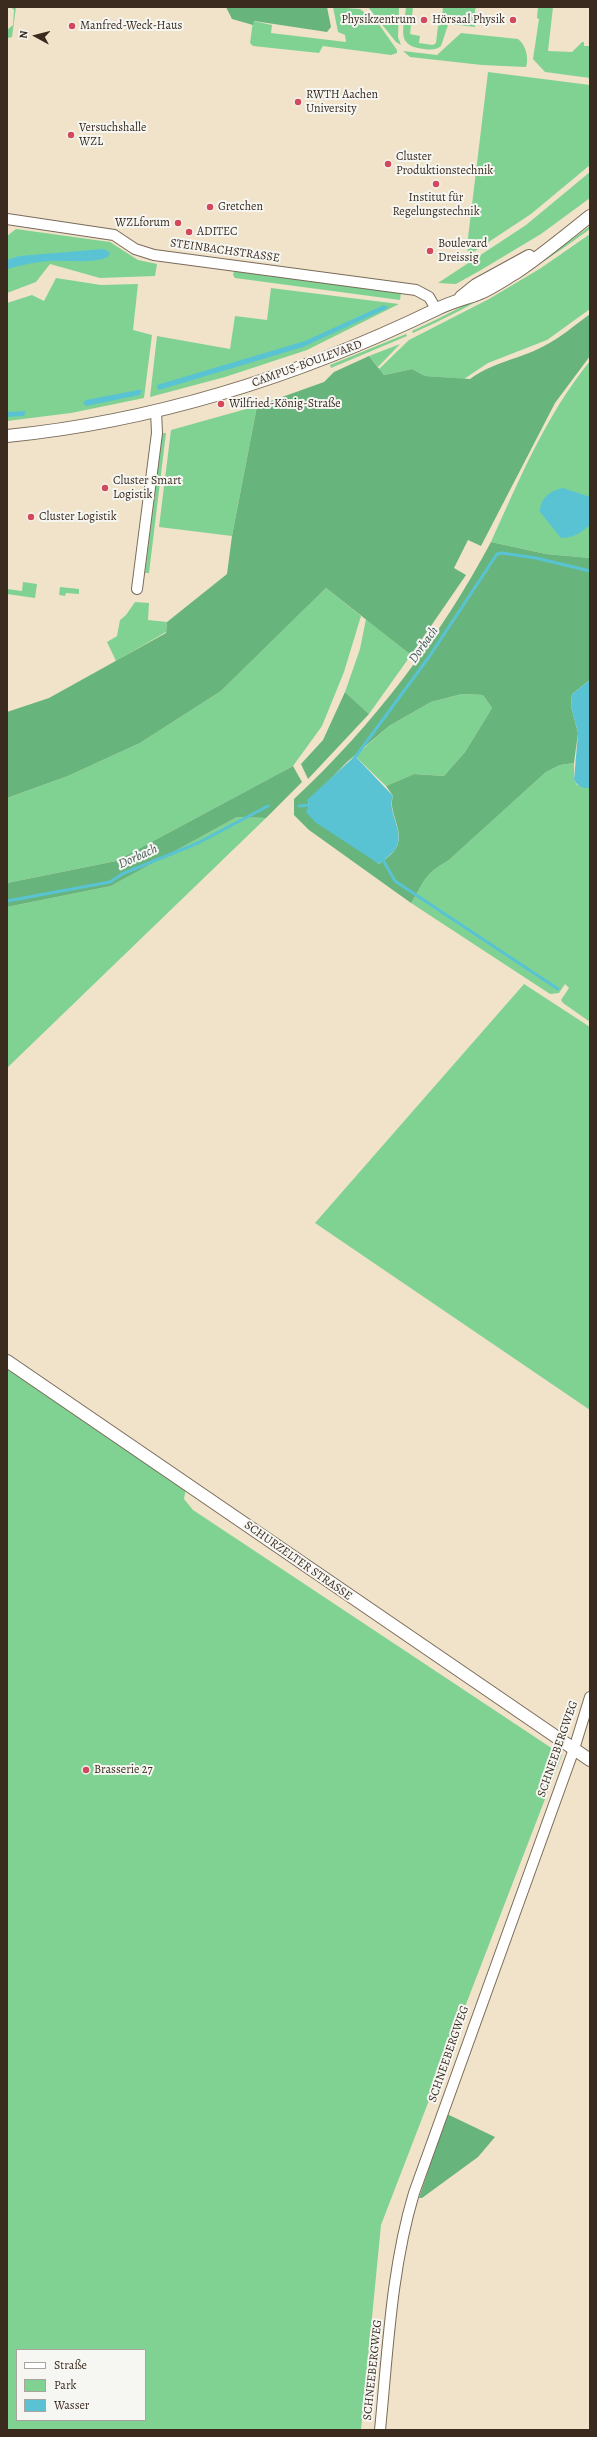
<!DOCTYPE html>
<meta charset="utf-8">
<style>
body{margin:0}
#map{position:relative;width:597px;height:2437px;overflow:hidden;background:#f0e3c9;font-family:Alegreya,serif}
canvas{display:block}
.frame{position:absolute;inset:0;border:8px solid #3b2a1e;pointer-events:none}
.legend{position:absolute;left:16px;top:2349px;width:130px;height:72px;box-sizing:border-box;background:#f6f6f2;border:1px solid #aba49d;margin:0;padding:5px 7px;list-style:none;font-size:12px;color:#3b2a1e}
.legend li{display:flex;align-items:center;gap:8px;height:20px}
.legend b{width:20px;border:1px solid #aba49d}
.north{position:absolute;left:16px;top:16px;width:40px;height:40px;-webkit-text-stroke:3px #f6f6f2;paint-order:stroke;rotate:277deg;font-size:11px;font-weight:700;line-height:16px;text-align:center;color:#3b2a1e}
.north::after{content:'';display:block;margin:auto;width:14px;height:18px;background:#3b2a1e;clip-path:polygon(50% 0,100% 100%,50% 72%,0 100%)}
</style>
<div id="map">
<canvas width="597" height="2437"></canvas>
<div class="frame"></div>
<ul class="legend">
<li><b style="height:5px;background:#fff"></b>Straße</li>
<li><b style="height:11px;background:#80d293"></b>Park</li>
<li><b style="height:11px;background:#59c3d4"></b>Wasser</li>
</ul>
<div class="north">N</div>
</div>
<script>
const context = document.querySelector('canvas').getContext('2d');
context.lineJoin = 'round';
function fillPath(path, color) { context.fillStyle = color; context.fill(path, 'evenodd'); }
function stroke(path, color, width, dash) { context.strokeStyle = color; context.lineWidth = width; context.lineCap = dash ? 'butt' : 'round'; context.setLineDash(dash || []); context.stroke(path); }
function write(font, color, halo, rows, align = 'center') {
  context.font = font + ' Alegreya,serif'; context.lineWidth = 4; context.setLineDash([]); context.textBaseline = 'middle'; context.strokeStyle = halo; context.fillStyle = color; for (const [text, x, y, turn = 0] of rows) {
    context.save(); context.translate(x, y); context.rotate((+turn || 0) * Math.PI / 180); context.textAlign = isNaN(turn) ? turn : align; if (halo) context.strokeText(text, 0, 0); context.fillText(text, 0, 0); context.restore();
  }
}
const green = new Path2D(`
 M11,7h5l-4,30 -4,1 -1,-8 6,-5 1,-15z
 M333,7l27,2 18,14 19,27v3l-6,2 -68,-9 -4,7 -66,-7 -3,-3 3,-22 19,4 -1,8 75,9 -1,-7 -7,-3z
 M368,7h31l-1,30 3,8 -5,-3z
 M406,7h7l-3,27 10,2 -1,7 14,2 3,-2 2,-17 3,-1 2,-18h36l-4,2v18l-24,-3 -3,1 -7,21c-5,4 -10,4 -17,3 -29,-3 -20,-20 -18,-42z
 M538,7h15l-5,44 24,1 10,-10h2v4h6v32l-45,-6 -12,-13 6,-40 -2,-1z
 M461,33l57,6c8,6 11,19 8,28l-44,-2 -72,-8 -7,-6 34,4z
 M488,72l102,13v80l-59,49 -59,39 -4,-1 -1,-6z
 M590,172v26l-49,36 -60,36 -25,14 -18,-1 88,-58z
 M590,226v3c-55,41 -114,76 -177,104l-1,-2c63,-29 123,-63 178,-105z
 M16,229l94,13 28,18 19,4 -2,12 -55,2 -50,-14 -14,18 -29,11v-57z
 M590,234v75l-43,31 -59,23 -24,16 -39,-3 -13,-7 -28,6 -5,-6 30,-29 80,-41 52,-31z
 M234,271l167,22 -1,7 -165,-22 -2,-3z
 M56,278l45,7 37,-1 -5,46 19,5 -8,63 -73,15 -64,8v-118l25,-8 12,6z
 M271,288l128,16 -92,46 -82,27 -75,20 7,-61 73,13 5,-33 32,4z
 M406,334l1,2 -76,32 -1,-3z
 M400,344l-22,23 -9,-11z
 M590,361v197l-44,-4 -55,-12c28,-62 55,-127 99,-181z
 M257,406l-25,130 -73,-9 12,-97z
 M162,433h4l-17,140h-4z
 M23,582l14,2 -2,14 -28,-4v-5l15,2z
 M60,587l19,2v5l-13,-1 -1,3 -6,-1z
 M326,588l35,28 -17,56 -22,54 -29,40 -177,95 -109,22v-85l61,-22 72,-33 81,-52z
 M135,602l14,1 -1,17 19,2 -1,10 -50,29 -9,-19 10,-6 3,-16 6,-5z
 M366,619l45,36 -42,59 -24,-22 15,-43z
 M462,694l21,1 9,13 -27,44 -21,24 -30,-2 -28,12 -31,-30 34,-30 42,-24z
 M574,763v17l3,5 13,3v234l-27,-19 -2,-3 8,-12 -4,-4 -6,9 -9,1 -139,-91c5,-7 11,-20 15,-25 6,-8 15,-13 23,-18l97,-88 14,-7z
 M237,817l29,1 -259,250v-161l104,-21z
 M524,984l66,43v383l-275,-187z
 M7,1368l179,120 -2,11 9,11 369,245 -181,470 -20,205h-354zM17,2350h128v70h-128z`);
const forest = new Path2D(`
 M226,7h101l4,20 -4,5 -73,-11 -1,4 -21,-6z
 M590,314v42l-35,47 -74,143 -13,-6 -14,28 12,7 -55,80 -85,-67 -105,103 -81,52 -72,33 -61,22v-86l42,-14 117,-65 1,-11 60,-48 5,-38 25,-130 67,-24 10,-10 35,-16 15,19 28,-6 13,7 45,3c23,-17 50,-20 74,-33 16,-8 31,-21 46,-32z
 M491,542l55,12 44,4v122l-18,14 -1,12 7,27 -4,30 -14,2 -14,7 -97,88c-8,5 -17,10 -23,18 -4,5 -10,18 -15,25l-102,-73 -15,-15v-16c78,-72 147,-163 197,-257zM462,694l21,1 9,13 -27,44 -21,24 -30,-2 -28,12 7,10c-6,17 15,38 1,55 -4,5 -10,9 -15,13l-71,-55v-7l39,-40 42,-36 42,-24z
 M345,692l24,22 -61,65 -7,-15 22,-24z
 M293,766l9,16 -36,36 -29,-1 -126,69 -104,21v-24l109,-22z
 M447,2114l48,23 -17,20 -56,41h-3z`);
const water = new Path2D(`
 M103,249l7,3 -2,5c-18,7 -39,3 -58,4 -15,1 -29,4 -43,8v-9l12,-4z
 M384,305l4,2v1l-85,39 -144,43 -2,-2v-3l148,-44z
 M138,390h4l-2,5 -54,11 -3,-3 3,-3z
 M26,411l-2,5 -17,1v-5z
 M563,488l27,9v28c-10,8 -16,13 -29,13l-21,-26c0,-14 10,-21 23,-24z
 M590,680v108c-7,0 -12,-1 -16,-8l4,-47 -7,-27 1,-12z
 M355,756l38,40c-7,17 15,38 1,55 -5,5 -10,9 -15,13l-64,-42 -9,-10 3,-7 -2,-5z`);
const stream = new Path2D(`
 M353,760l76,-103 68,-103 5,-1 34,5 54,13
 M299,806l12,-1
 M383,860l12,21 163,108
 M7,901l103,-19 12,-8 76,-31 70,-37`);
const minor = new Path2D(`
 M7,219l107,16 21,14 19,6 262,35 13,7 7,12
 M137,589l20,-156 -1,-22
 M380,2430c8,-80 11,-160 34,-237l160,-444 16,-52`);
const tertiary = new Path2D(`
 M461,297l15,-12 53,-29
 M7,436c151,-15 294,-61 430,-127 14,-7 27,-10 41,-15 13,-5 27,-15 39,-22 25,-17 49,-37 73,-56
 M7,1361l583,399`);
const markers = [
 [424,20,4,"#d1495b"],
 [513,20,4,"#d1495b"],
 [72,26,4,"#d1495b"],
 [298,102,4,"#d1495b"],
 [71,135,4,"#d1495b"],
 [388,164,4,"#d1495b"],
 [436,184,4,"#d1495b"],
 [210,207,4,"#d1495b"],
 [178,223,4,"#d1495b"],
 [189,232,4,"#d1495b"],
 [430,251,4,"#d1495b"],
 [221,404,4,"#d1495b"],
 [105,488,4,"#d1495b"],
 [31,517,4,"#d1495b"],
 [86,1770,4,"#d1495b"]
];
const poiNames = [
 ["Physikzentrum",416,20,"right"],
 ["Hörsaal Physik",505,20,"right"],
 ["Manfred-Weck-Haus",80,26],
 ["RWTH Aachen",306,95],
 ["University",306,109],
 ["Versuchshalle",79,128],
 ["WZL",79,142],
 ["Cluster",396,157],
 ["Produktionstechnik",396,171],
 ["Institut für",436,198,"center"],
 ["Regelungstechnik",436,212,"center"],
 ["Gretchen",218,207],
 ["WZLforum",170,223,"right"],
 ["ADITEC",197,232],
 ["Boulevard",438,244],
 ["Dreissig",438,258],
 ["Wilfried-König-Straße",229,404],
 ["Cluster Smart",113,481],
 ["Logistik",113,495],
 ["Cluster Logistik",39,517],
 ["Brasserie 27",94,1770]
];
const streetNames = [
 ["STEINBACHSTRASSE",225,251,8],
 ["CAMPUS-BOULEVARD",307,364,-20],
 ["SCHURZELTER STRASSE",298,1561,35],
 ["SCHNEEBERGWEG",558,1749,-71],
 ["SCHNEEBERGWEG",449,2054,-71],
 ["SCHNEEBERGWEG",373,2370,-84]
];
const waterNames = [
 ["Dorbach",424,645,-55],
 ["Dorbach",138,857,-24]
];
fillPath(green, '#80d293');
fillPath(forest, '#68b47d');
fillPath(water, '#59c3d4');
stroke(stream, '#59c3d4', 3);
stroke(minor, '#7a6b5a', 12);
stroke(tertiary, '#7a6b5a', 14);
stroke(minor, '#fff', 10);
stroke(tertiary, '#fff', 12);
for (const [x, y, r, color] of markers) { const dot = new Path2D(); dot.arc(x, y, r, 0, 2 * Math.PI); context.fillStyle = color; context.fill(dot); stroke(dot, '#f6f6f2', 1.5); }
write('12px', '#3b2a1e', '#f6f6f2', poiNames, 'left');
write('12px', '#3b2a1e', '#f6f6f2', streetNames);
write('italic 13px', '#445855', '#f6f6f2', waterNames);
</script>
